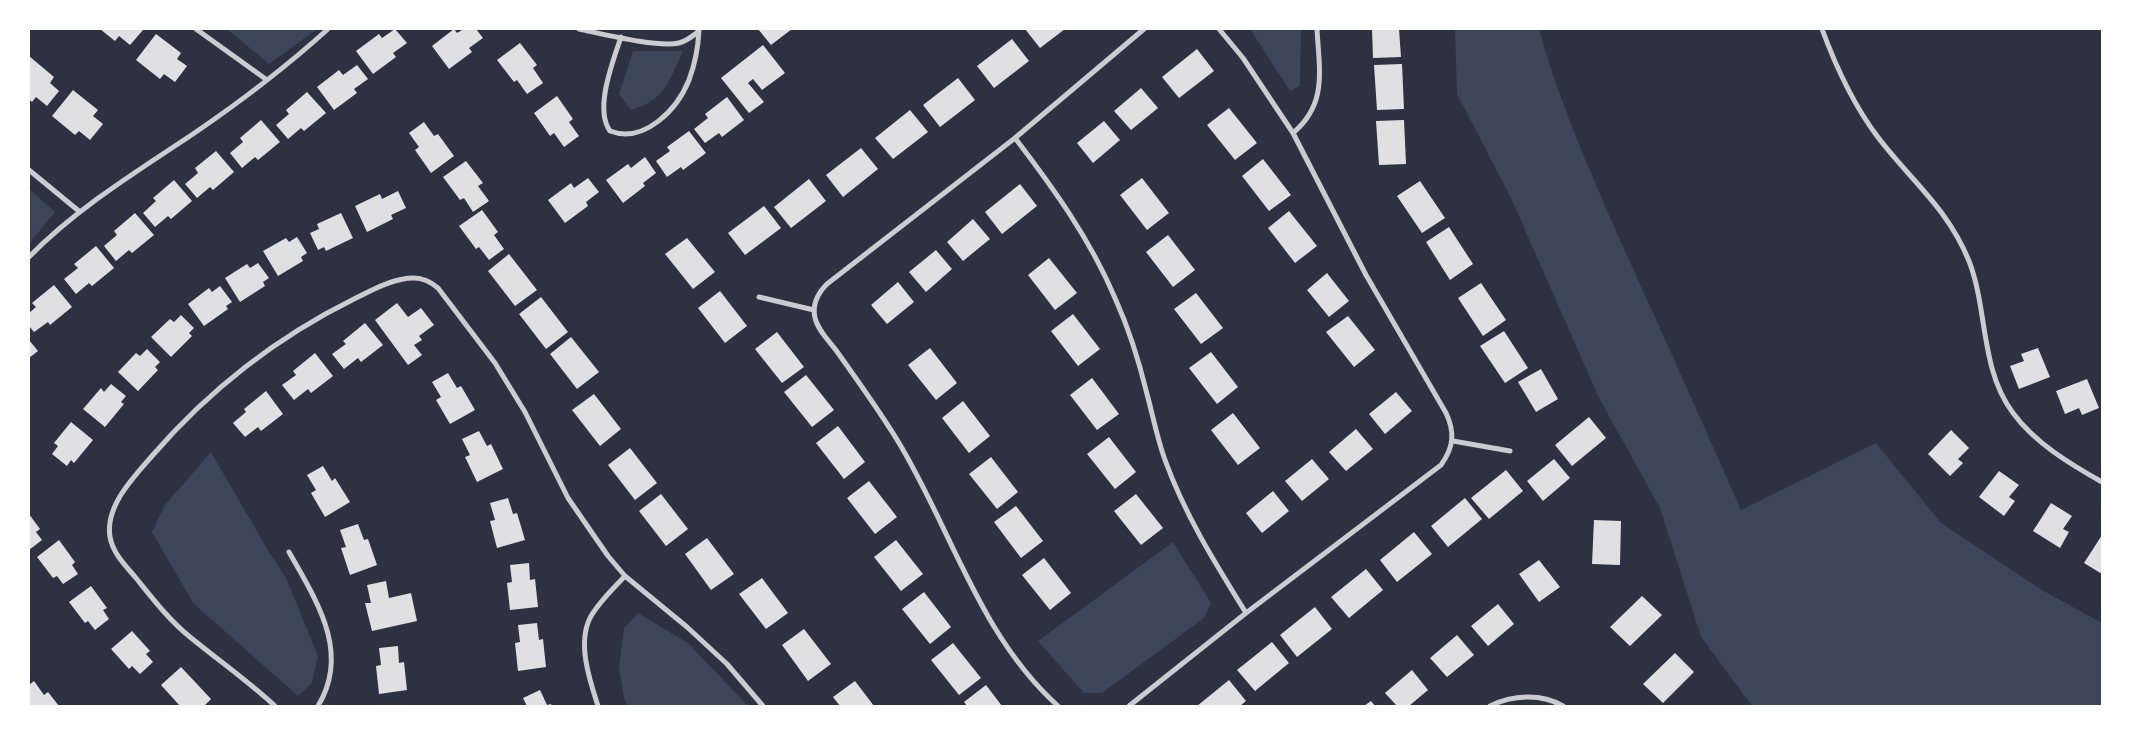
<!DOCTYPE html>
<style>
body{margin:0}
#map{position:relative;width:2131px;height:735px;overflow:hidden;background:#2d3142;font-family:"Titillium Web",sans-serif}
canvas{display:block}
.frame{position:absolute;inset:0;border:30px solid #fff;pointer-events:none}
</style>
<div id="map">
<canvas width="2131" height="735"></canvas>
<div class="frame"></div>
</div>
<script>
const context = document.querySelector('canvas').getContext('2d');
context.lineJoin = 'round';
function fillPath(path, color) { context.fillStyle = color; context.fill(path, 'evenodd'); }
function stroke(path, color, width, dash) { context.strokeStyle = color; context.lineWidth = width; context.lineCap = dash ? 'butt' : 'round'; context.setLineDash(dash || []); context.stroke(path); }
const green = new Path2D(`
 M227,29h90l-48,35z
 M1250,29h51l-1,57 -10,5z
 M1455,29h84c21,76 54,149 86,222 39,86 78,172 116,259l135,-67 65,80 101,67 60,33v83h-350l-51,-69 -41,-129 -62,-112 -87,-198 -54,-104z
 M633,51h50c-14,30 -17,49 -52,59l-12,-16z
 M29,189l26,23 -26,32z
 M211,452l58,100 17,26 32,78 -6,27 -14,13 -105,-93 -41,-71 13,-27z
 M1173,542l38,61 -7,15 -102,75h-18l-46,-52z
 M638,613l50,30 60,63h-121l-3,-8 -5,-31 5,-39z`);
const building = new Path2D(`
 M100,29h42l1,1 -13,15 -11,-9 -4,5z
 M395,29l12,14 -14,10 3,4 -23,17 -17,-23 23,-17 3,4z
 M454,29l3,4 7,-4h12l7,9 -14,10 3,4 -23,17 -17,-23z
 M758,29h34l-21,16z
 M1025,29h40l-25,19z
 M1372,29h27l2,28 -28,1z
 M156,34l25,19 -4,6 10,7 -12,16 -11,-8 -4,5 -24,-19z
 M1012,39l17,22 -35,27 -17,-22z
 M520,43l17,22 -4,3 10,15 -16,11 -10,-14 -3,2 -17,-22z
 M763,45l22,28 -23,17 -9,-11 -5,4 16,19 -15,11 -28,-35z
 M1197,49l17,22 -35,27 -17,-21z
 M29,56l25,21 -4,6 9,8 -12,15 -11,-9 -4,5 -3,-3z
 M1402,64l2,45 -27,1 -3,-45z
 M357,65l11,14 -14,10 3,4 -23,17 -17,-23 22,-17 4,5z
 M958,78l17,22 -35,27 -17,-22z
 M1141,88l17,20 -27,22 -17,-19z
 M73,90l25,20 -5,6 10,8 -13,16 -11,-9 -4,4 -23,-19z
 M307,92l19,21 -22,18 -3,-3 -13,11 -12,-14 13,-11 -3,-4z
 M557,96l16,23 -4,3 10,14 -15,11 -10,-14 -4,3 -16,-23z
 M727,97l17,23 -22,17 -3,-4 -14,10 -11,-14 14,-11 -3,-4z
 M1229,108l28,35 -22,17 -28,-35z
 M910,110l18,22 -35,27 -18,-21z
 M261,120l19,22 -22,18 -3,-3 -13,11 -12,-15 13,-11 -3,-4z
 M1404,120l2,44 -27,1 -3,-44z
 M1104,121l16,19 -27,23 -16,-20z
 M424,122l10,14 4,-2 16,22 -23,17 -16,-23 4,-3 -10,-14z
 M689,131l17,22 -23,17 -2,-3 -14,10 -11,-16 14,-10 -3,-4z
 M861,148l17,21 -35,28 -17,-22z
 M216,151l18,21 -21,18 -3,-3 -13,11 -12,-14 13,-11 -3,-5z
 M645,157l11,16 -13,10 2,3 -22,17 -17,-23 22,-16 3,4z
 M1263,159l28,36 -22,16 -27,-35z
 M466,161l17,22 -5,3 11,15 -16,11 -9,-14 -4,2 -17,-23z
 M588,178l11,14 -13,10 2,4 -23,17 -17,-23 23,-17 3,5z
 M1142,178l27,35 -22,17 -27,-35z
 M809,179l17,22 -35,27 -17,-21z
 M174,180l18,21 -21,18 -3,-3 -13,11 -12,-14 13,-12 -3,-3z
 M1420,181l25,37 -23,15 -25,-37z
 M1020,184l17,22 -35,28 -17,-22z
 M398,191l8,17 -15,7 2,4 -26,13 -12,-26 25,-12 2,5z
 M764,206l17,22 -36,27 -17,-22z
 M482,210l16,22 -4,3 10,14 -15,11 -10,-13 -3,2 -17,-23z
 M1289,211l28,35 -22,17 -27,-35z
 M135,213l19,22 -22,18 -3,-3 -13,11 -12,-15 13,-11 -3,-4z
 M341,213l12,25 -27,13 -2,-4 -6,3 -8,-17 9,-4 -2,-5z
 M973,219l17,20 -27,22 -16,-19z
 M1449,227l24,37 -23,16 -24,-38z
 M1168,235l27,35 -22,17 -27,-35z
 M297,237l10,16 -6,4 2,4 -25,15 -15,-25 23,-13 3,4z
 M687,238l28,34 -22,17 -28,-35z
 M96,246l18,22 -22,18 -3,-3 -13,11 -12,-15 14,-11 -4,-4z
 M936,250l16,19 -26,23 -17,-20z
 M509,254l28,36 -22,16 -27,-35z
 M1049,258l28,35 -22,17 -27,-35z
 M258,263l11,15 -6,4 2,4 -25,16 -15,-24 22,-14 3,4z
 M1327,273l22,28 -20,16 -22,-27z
 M898,282l16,20 -27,22 -16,-19z
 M1481,283l25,37 -23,16 -25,-38z
 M54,285l18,22 -22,18 -2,-3 -14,10 -5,-6v-13l7,-6 -4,-4z
 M220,286l12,16 -6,4 2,3 -24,17 -16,-22 21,-16 3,4z
 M720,291l27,35 -22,17 -27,-35z
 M1196,293l27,35 -22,16 -27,-35z
 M541,297l27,35 -22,17 -27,-35z
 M397,303l11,14 13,-9 13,17 -15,11 3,4 -8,5 8,10 -14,10 -33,-45z
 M1073,314l27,35 -22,17 -27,-35z
 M181,315l13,13 -5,5 3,3 -21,21 -20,-20 19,-18 4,3z
 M1348,316l27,34 -21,17 -28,-35z
 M365,323l18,22 -22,17 -3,-4 -14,11 -12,-15 14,-10 -3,-3z
 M1504,331l24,37 -23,15 -25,-37z
 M777,332l27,35 -22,16 -27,-34z
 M571,337l28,35 -22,17 -27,-35z
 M29,340l9,11 -9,7z
 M930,348l27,35 -21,17 -28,-35z
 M2038,348l12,29 -31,12 -9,-23 14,-5 -3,-7z
 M147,349l13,13 -5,5 3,3 -20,21 -20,-19 18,-19 4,3z
 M1211,352l27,35 -21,17 -28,-36z
 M315,353l18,23 -22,17 -3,-4 -14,11 -12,-15 14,-10 -3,-4z
 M1541,369l17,30 -22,13 -18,-30z
 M448,373l9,15 4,-2 14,24 -25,14 -14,-24 5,-3 -9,-15z
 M806,375l28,35 -22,17 -28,-35z
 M1092,378l27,36 -22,16 -27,-35z
 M2087,379l12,29 -17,7 -3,-7 -14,6 -9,-23z
 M111,384l15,12 -5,6 3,2 -19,23 -22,-18 18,-21 3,4z
 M266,391l17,23 -22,17 -3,-4 -13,10 -12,-14 13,-11 -2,-3z
 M1396,392l16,19 -27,23 -16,-20z
 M594,394l27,35 -21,17 -28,-36z
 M963,401l27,35 -21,17 -27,-35z
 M1233,413l27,35 -22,17 -27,-35z
 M1589,417l17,21 -34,28 -17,-21z
 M71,422l22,18 -19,23 -3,-3 -4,6 -15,-12 6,-8 -4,-3z
 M838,426l27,36 -21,17 -28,-36z
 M1356,429l17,20 -27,22 -17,-19z
 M1951,430l18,18 -11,11 5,4 -13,13 -22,-22z
 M479,431l8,15 4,-2 12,25 -26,13 -12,-25 5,-2 -8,-16z
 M1109,437l27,35 -21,17 -28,-35z
 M630,448l27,35 -22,17 -27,-35z
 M991,457l27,35 -21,17 -28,-35z
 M1312,459l17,20 -27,22 -17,-20z
 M1554,459l16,19 -27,23 -16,-20z
 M323,466l9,15 3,-3 15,24 -25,15 -14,-24 5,-3 -9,-15z
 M1506,470l17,21 -34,28 -18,-21z
 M1999,471l20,14 -10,12 6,4 -11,15 -25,-19z
 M869,481l28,36 -22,17 -28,-36z
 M1273,491l16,20 -27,22 -16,-20z
 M661,494l27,35 -22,17 -27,-35z
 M1136,494l27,34 -22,17 -27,-34z
 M508,498l5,16 4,-1 8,27 -28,8 -7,-27 5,-1 -5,-17z
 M1465,498l17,21 -34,28 -17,-21z
 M2051,503l21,13 -9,13 6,3 -9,16 -27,-17z
 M1016,506l27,35 -22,17 -27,-36z
 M29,514l11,15 -4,3 6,8 -13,10z
 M1594,520l27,1 -1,44 -28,-1z
 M358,524l6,16 4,-1 9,26 -27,10 -9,-27 5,-1 -6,-17z
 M1414,532l18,22 -35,28 -17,-22z
 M2102,535v39l-18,-11z
 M707,538l27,36 -23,16 -26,-36z
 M59,540l16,22 -3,3 6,9 -15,10 -6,-8 -4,2 -16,-21z
 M896,540l27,34 -22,17 -27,-34z
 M1044,558l27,35 -21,17 -28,-35z
 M1539,560l21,27 -21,15 -20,-28z
 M529,563l1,17 5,-1 3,28 -28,3 -3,-27 5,-1 -2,-17z
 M1366,569l17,21 -34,28 -18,-21z
 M762,578l26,35 -22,16 -27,-35z
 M386,581l3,17 22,-5 6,28 -45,10 -7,-28h6l-4,-18z
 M91,586l16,22 -4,2 6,9 -14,11 -7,-9 -3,2 -16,-21z
 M924,592l27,35 -21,17 -28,-35z
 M1642,596l20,19 -32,31 -20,-19z
 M1498,604l16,20 -26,22 -17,-20z
 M1315,607l17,22 -35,28 -17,-22z
 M537,623l2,17 4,-1 3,28 -28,4 -3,-28 5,-1 -2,-17z
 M804,629l27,35 -23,17 -26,-36z
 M132,631l18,20 -4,3 7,8 -13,12 -8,-8 -3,3 -18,-20z
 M1457,635l17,20 -27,22 -17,-19z
 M1272,642l17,21 -34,28 -18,-21z
 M953,643l28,35 -22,17 -28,-35z
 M398,646l1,17 5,-1 3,28 -28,4 -3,-28 5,-1 -2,-17z
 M1675,653l19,19 -31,31 -20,-19z
 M181,667l30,32 -7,7h-24l-19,-21z
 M1412,670l16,20 -19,16h-12l-12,-13z
 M1229,680l17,21 -6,5h-43z
 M34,681l10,14 4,-3 11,14h-30v-21z
 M855,681l19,25h-34l-7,-9z
 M986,685l16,21h-35l-3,-4z
 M540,690l7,15 4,-1 1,2h-25l-4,-8z
 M1371,701l4,5h-11z`);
const minor = new Path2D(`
 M196,29l71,51
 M579,29c24,5 79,19 100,14 8,-2 14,-7 20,-12
 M1822,29c14,38 31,75 55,107 34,45 70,71 92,125 19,49 11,108 44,152 22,30 57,51 89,69
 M621,37c-8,24 -27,72 -11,94 34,13 67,-21 79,-51 6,-16 9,-32 10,-49
 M1293,133c35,-29 26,-64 24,-104
 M1015,138c39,51 75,101 100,160 14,31 24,63 32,96 6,22 10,44 18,66 20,55 50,103 81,153
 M29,170l51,42
 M29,257c48,-49 107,-85 164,-123 47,-32 93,-67 135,-105
 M759,297l55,13
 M1453,441l57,10
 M289,552c27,48 62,100 29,154
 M275,706c-27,-25 -57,-46 -85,-69 -21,-17 -37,-38 -54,-59 -10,-12 -23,-24 -26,-41 -5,-31 23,-59 42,-81 57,-66 123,-118 202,-157 18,-9 39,-21 60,-21 10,0 17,4 24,10l57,75 30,49 43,86 40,58 17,20 62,51 40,37 36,42
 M598,706c-8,-25 -21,-62 -8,-88 8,-15 23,-29 35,-42
 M1058,706c-80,-72 -107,-179 -162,-268 -18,-29 -38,-57 -58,-85 -7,-10 -20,-22 -23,-35 -3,-13 3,-25 12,-34l188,-146 129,-109
 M1129,706l117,-93 195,-148c13,-18 14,-33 5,-52l-80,-138 -73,-142 -50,-75 -24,-29
 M1490,706c22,-11 51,-13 73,0`);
fillPath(green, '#3c4559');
fillPath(building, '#e0e0e3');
stroke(minor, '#caccd0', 5);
</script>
